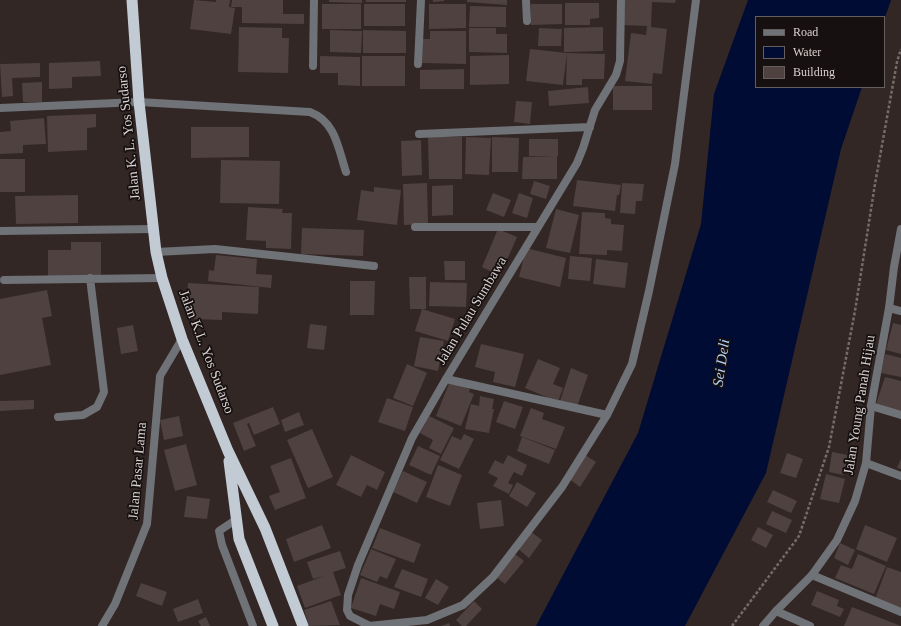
<!DOCTYPE html>
<style>
body{margin:0}
#map{position:relative;width:901px;height:626px;overflow:hidden;background:#322725;font-family:Georgia,serif}
canvas{display:block}
.legend{position:absolute;left:755px;top:16px;width:130px;height:72px;box-sizing:border-box;background:#161110;border:1px solid #645e5d;margin:0;padding:5px 7px;list-style:none;font-size:12px;color:#d9d1d0}
.legend li{display:flex;align-items:center;gap:8px;height:20px}
.legend b{width:20px;border:1px solid #645e5d}
</style>
<div id="map">
<canvas width="901" height="626"></canvas>
<ul class="legend">
<li><b style="height:5px;background:#6f7277"></b>Road</li>
<li><b style="height:11px;background:#000c33"></b>Water</li>
<li><b style="height:11px;background:#4e4140"></b>Building</li>
</ul>
</div>
<script>
const context = document.querySelector('canvas').getContext('2d');
context.lineJoin = 'round';
function fillPath(path, color) { context.fillStyle = color; context.fill(path, 'evenodd'); }
function stroke(path, color, width, dash) { context.strokeStyle = color; context.lineWidth = width; context.lineCap = dash ? 'butt' : 'round'; context.setLineDash(dash || []); context.stroke(path); }
function write(font, color, halo, rows, align = 'center') {
  context.font = font + ' Georgia,serif'; context.lineWidth = 3.5; context.setLineDash([]); context.textBaseline = 'middle'; context.strokeStyle = halo; context.fillStyle = color; for (const [text, x, y, turn = 0] of rows) {
    context.save(); context.translate(x, y); context.rotate((+turn || 0) * Math.PI / 180); context.textAlign = isNaN(turn) ? turn : align; if (halo) context.strokeText(text, 0, 0); context.fillText(text, 0, 0); context.restore();
  }
}
const water = new Path2D(`
 M748,0h143l-7,20v-3h-128v70h106l-21,62 -75,324 -81,153h-149l102,-193 63,-209 13,-130z`);
const building = new Path2D(`
 M194,0l22,2v-2h14l-1,7 6,1 -4,26 -41,-5z
 M232,0h51v14h21v10l-62,-1v-16h-11z
 M329,0h33v3l-33,-1z
 M366,0h40v2h-40z
 M433,0h11v1l-11,1z
 M467,0h40v5l-40,-3z
 M623,0h53l-1,3 -23,-1 -1,25 16,2 -5,45 -9,-1 -1,11 -27,-3 6,-48 15,2 1,-9 -25,-1z
 M565,3h34v15l-9,1v6h-25z
 M322,4h39v25h-39z
 M364,4h41v22h-41z
 M429,4h37v24l-37,1z
 M531,4h31v20l-31,1z
 M470,6l36,1v20h-37z
 M239,27l43,1v10h7l-1,35 -50,-1z
 M603,27v24l-36,1v-1v1h-3v-24z
 M469,28h27v6h11v19l-38,-1z
 M539,28l23,1 -1,17h-23z
 M330,30l32,1 -1,22 -31,-1z
 M363,30l43,1v22h-43z
 M430,31h36v33l-44,-1 1,-24h7z
 M530,49l37,4 -4,32 -37,-4z
 M567,53l38,1 -1,25h-22v6h-16z
 M509,55v29l-39,1v-29z
 M320,56l40,1v29l-22,-1v-12h-18z
 M362,56h43v30h-43z
 M100,61l1,15 -29,1v11l-23,1v-26z
 M40,63v14l-28,1 1,18 -11,1 -2,-33z
 M464,69v20h-44v-19z
 M42,82v20h-19l-1,-19z
 M613,86h39v24h-39z
 M588,87l1,16 -40,3 -1,-15z
 M516,101l16,1 -2,22 -16,-2z
 M96,114v13l-9,1v22l-39,2 -1,-36z
 M44,118l2,26 -23,1v8l-23,1v-22l11,-1 -1,-10z
 M191,127h58v30l-58,1z
 M428,137h34v42h-33z
 M466,137l25,1 -2,37 -24,-1z
 M492,137l27,1 -1,34h-26z
 M529,139h29v17h-29z
 M421,140l1,35 -20,1 -1,-35z
 M557,156v23h-35l1,-22z
 M0,159h25v33h-25z
 M221,160l59,1 -1,43 -59,-1z
 M577,180l44,5 -2,10h-2l-2,16 -42,-5z
 M534,181l16,5 -4,13 -16,-5z
 M427,183l1,41 -24,1 -1,-41z
 M622,183l22,1 -2,17h-6l-1,13 -15,-1z
 M453,185v30l-21,1v-30z
 M374,187l27,3 -4,35 -40,-5 4,-30 13,2z
 M493,193l18,7 -7,17 -18,-7z
 M519,193l14,5 -6,20 -15,-5z
 M78,195v28l-62,1 -1,-28z
 M248,207l35,2 -1,4h10l-1,36 -25,-1v-7l-20,-1z
 M556,209l23,6 -9,38 -24,-5z
 M582,212l23,1v5l6,1v5l13,1 -2,26 -15,-1v5l-28,-1z
 M302,228l62,2 -1,26 -62,-2z
 M498,229l19,8 -17,39 -18,-9z
 M71,242h30v34l-53,1v-27h23z
 M526,248l40,10 -6,29 -41,-10z
 M216,255l41,4 -1,15 16,1 -1,13 -63,-7 1,-11 5,1z
 M570,256l22,2 -2,23 -22,-2z
 M596,259l32,4 -3,25 -32,-4z
 M444,261h21v19h-20z
 M409,277h17v32h-4l33,10 -7,22 -33,-10 7,-22h-12z
 M350,281h25l-1,34h-24z
 M430,282l37,1 -1,24 -37,-1z
 M188,283l71,4 -1,27 -36,-2v8l-28,-1 1,-8 -9,-1z
 M47,290l5,26 -10,2 9,47 -51,10v-76z
 M893,323l8,2v29l-15,-4z
 M310,324l17,2 -3,24 -17,-2z
 M133,325l5,26 -17,3 -4,-26z
 M420,337l24,4 -6,30 -24,-5z
 M481,344l43,10 -9,33 -22,-5 2,-10 -20,-5z
 M885,354l16,4v19l-20,-4z
 M538,359l22,9 -7,16 10,4 -5,14 -33,-14z
 M407,364l20,9 -14,33 -20,-8z
 M571,368l17,7 -11,32 -17,-6z
 M885,377l16,4v31l-25,-8z
 M450,381l20,8 -1,3 5,2 -13,32 -25,-10z
 M480,396l14,3 -2,10h2l-5,24 -24,-4 6,-25 8,2z
 M387,398l26,9 -8,24 -27,-9z
 M34,400v9l-34,2v-10z
 M504,401l19,6 -8,22 -19,-7z
 M273,407l7,17 -26,11 -5,-12 -2,1 9,22 -12,5 -11,-28z
 M531,408l13,5 -2,6 23,8 -9,22 -36,-13z
 M299,412l5,13 -19,7 -4,-12z
 M179,416l4,20 -19,4 -4,-20z
 M429,416l25,12 -13,26 -12,-6 4,-8 -13,-7z
 M312,429l21,48 -25,11 -21,-48z
 M464,434l10,5 -15,30 -19,-9 12,-24 9,4z
 M522,437l33,13 -6,14 -32,-13z
 M186,444l11,41 -22,6 -11,-41z
 M418,446l22,10 -9,19 -22,-10z
 M832,452l16,3 -4,20 -15,-3z
 M787,453l16,6 -7,19 -16,-5z
 M351,455l34,17 -8,18 -10,-5 -6,12 -25,-12z
 M508,455l19,10 -5,11 -8,-4 -6,11 5,2 -4,9 -16,-8 5,-8 -10,-5 7,-13 8,4z
 M585,455l11,7 -16,25 -11,-8z
 M291,458l15,40 -31,12 -6,-14 11,-4 -10,-26z
 M901,459v10l-4,-1z
 M438,465l24,10 -12,31 -24,-9z
 M403,471l24,11 -10,21 -24,-11z
 M826,474l19,5 -6,24 -19,-4z
 M517,482l19,11 -9,14 -18,-11z
 M773,490l24,11 -6,12 -24,-11z
 M187,496l23,3 -3,20 -23,-2z
 M501,500l3,26 -24,3 -3,-26z
 M772,511l20,9 -6,13 -20,-9z
 M322,525l9,23 -37,14 -8,-23z
 M865,525l32,13 -10,24 -31,-13z
 M758,527l15,8 -7,13 -15,-8z
 M380,528l41,16 -7,19 -42,-15z
 M530,531l12,9 -13,18 -12,-10z
 M840,543l15,7 -7,15 -14,-7z
 M371,549l25,10 -9,20 -7,-3 -3,6 -17,-7z
 M340,551l6,17 -13,4 8,23 -36,13 -8,-22 27,-10 -11,3 -6,-17z
 M515,554l9,7 -19,23 -9,-7z
 M858,554l28,12 -12,28 -39,-16 6,-13 11,4z
 M887,567l14,5v37l-26,-10z
 M402,569l26,10 -7,18 -27,-10z
 M361,578l39,14 -6,17 -14,-5 -4,12 -25,-8z
 M436,579l13,8 -11,18 -13,-7z
 M141,583l26,9 -5,14 -26,-10z
 M817,591l22,9 -2,6 7,3 -4,8 -29,-12z
 M198,599l5,14 -25,9 -5,-13z
 M331,601l9,24 -31,1 -5,-16z
 M474,601l8,8 -16,17h-4l-6,-6z
 M852,607l49,19h-57z
 M206,617l4,9h-9l-3,-5z
 M449,623l1,3h-9z`);
const path = new Path2D(`
 M732,626l67,-90 30,-89 26,-136 20,-127 22,-122 4,-13`);
const service = new Path2D(`
 M139,102l171,10c26,10 28,36 36,60
 M4,280l158,-2
 M58,417l25,-2 14,-8 7,-15 -14,-114`);
const minor = new Path2D(`
 M526,0l1,21
 M418,64l3,-64
 M313,66l1,-66
 M0,108l139,-6
 M419,134l171,-7
 M415,227h123
 M0,231l154,-2
 M156,252l59,-3 159,17
 M889,308l12,3
 M446,379l161,36
 M871,406l30,9
 M866,463l35,13
 M237,519l-18,12 3,14 31,81
 M812,575l89,37
 M776,611l34,15
 M102,626l13,-22 32,-80 13,-148 22,-37
 M369,626l58,-6 36,-15 30,-28 69,-90 45,-72 25,-51 17,-73 26,-127 21,-164
 M370,626l-20,-10 -3,-6 1,-15 10,-30 54,-127 34,-59 131,-216 6,-15 12,-38 21,-35 4,-14 1,-61`);
const tertiary = new Path2D(`
 M763,626l13,-15 36,-36 25,-35 18,-39 11,-38 5,-57 18,-98 5,-41 7,-38`);
const trunk = new Path2D(`
 M132,0l7,102 17,150 6,26 20,61 46,112 37,77 38,98
 M229,461l10,78 34,87`);
const streetNames = [
 ["Jalan K. L. Yos Sudarso",129,133,-96],
 ["Jalan Pulau Sumbawa",472,311,-59],
 ["Jalan K.L. Yos Sudarso",206,352,69],
 ["Jalan Young Panah Hijau",860,405,-81],
 ["Jalan Pasar Lama",138,471,-85]
];
const waterNames = [
 ["Sei Deli",722,363,-82]
];
fillPath(water, '#000c33');
fillPath(building, '#4e4140');
stroke(path, '#756b6a', 2.5, [3, 2]);
stroke(service, '#6f7277', 8);
stroke(minor, '#6f7277', 8);
stroke(tertiary, '#6f7277', 8);
stroke(trunk, '#c2cad4', 11);
write('14px', '#d9d1d0', '#161110', streetNames);
write('italic 15px', '#b3d1fb', '#161110', waterNames);
</script>
